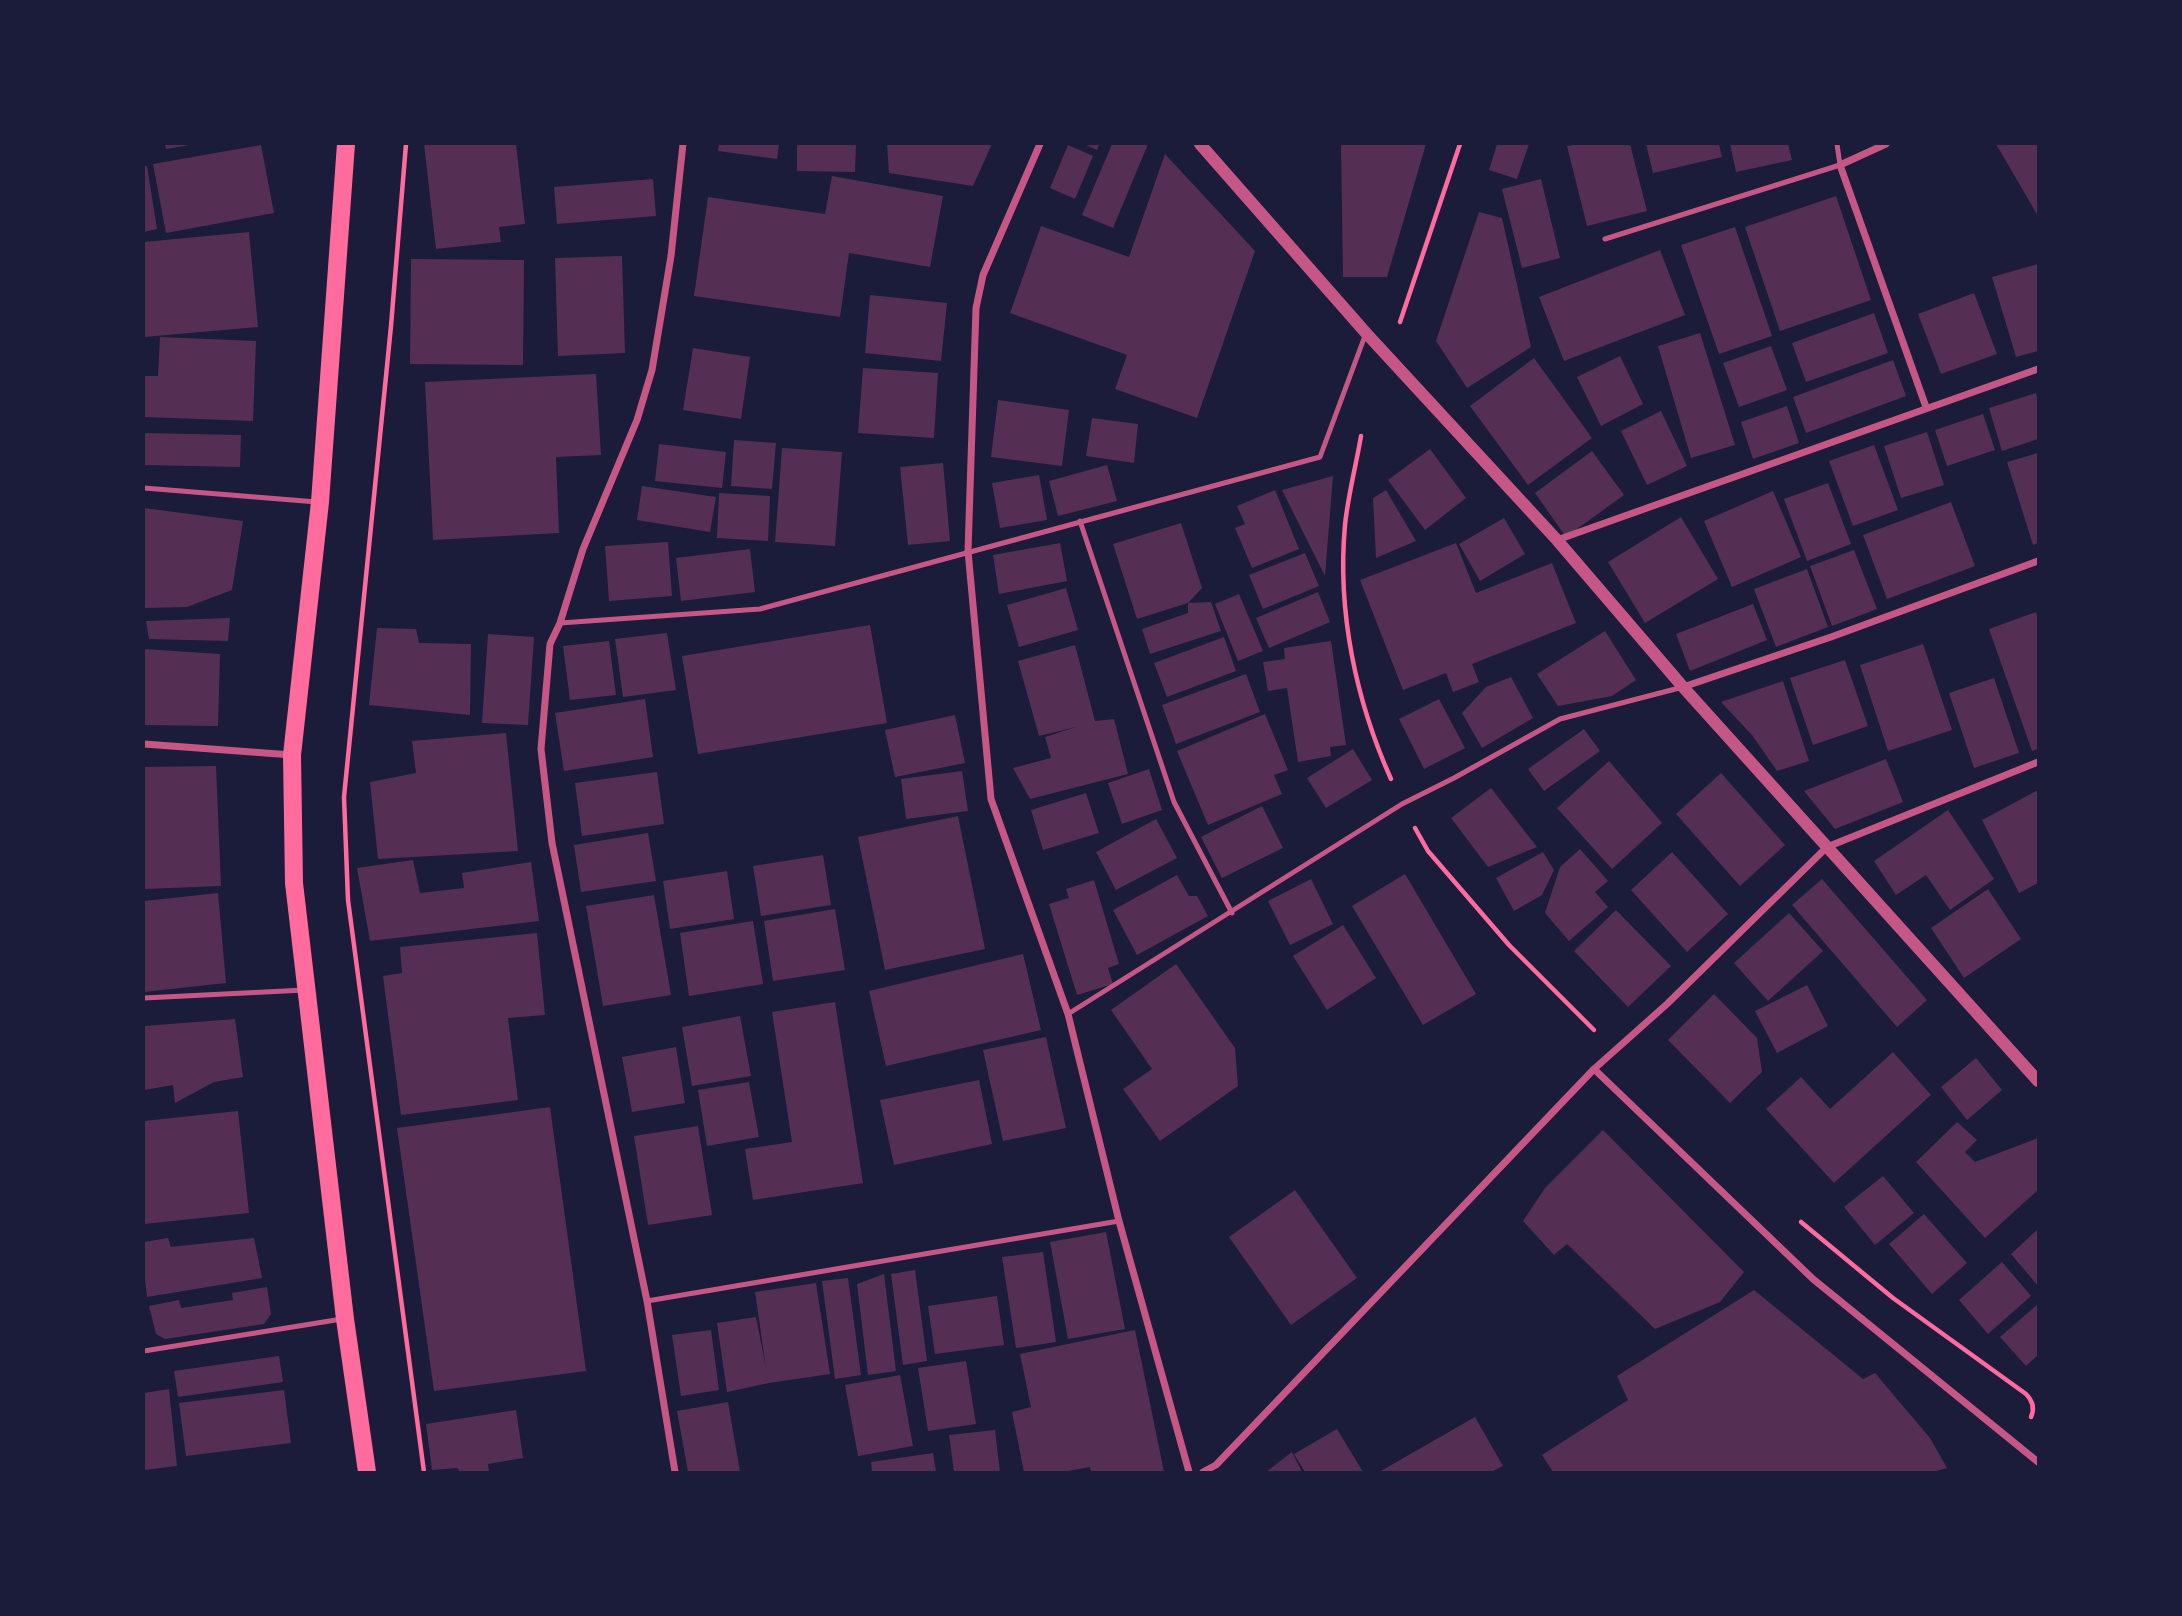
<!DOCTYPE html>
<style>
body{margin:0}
#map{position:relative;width:2182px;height:1616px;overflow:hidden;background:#1b1b3a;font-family:"Asap Condensed",sans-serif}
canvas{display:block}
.frame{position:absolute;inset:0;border:145px solid #1b1b3a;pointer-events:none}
</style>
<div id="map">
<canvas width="2182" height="1616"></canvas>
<div class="frame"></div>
</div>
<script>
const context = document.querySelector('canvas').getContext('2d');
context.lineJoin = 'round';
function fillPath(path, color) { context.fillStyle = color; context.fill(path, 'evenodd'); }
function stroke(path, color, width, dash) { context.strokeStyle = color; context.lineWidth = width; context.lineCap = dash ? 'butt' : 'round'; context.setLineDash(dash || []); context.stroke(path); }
const building = new Path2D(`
 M165,144h25v1l-24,4z
 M424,144h92l9,80 -26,3 2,15 -65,7z
 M719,144h60l-2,15 -59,-8z
 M797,144h59l-1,28 -58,-1z
 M887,144h105l-19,42 -84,-13z
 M1084,144h15l-2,6z
 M1112,144h36l-35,84 -31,-13z
 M1341,144h85l-39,133h-44z
 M1497,144h32l-12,35 -28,-9z
 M1578,144h52l17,67 -60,15 -20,-80z
 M1646,144h73l3,13 -69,16z
 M1730,144h58l4,16 -56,12z
 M1996,144h42v72z
 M261,145l13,68 -108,20 -13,-69z
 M1068,145l25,11 -18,43 -25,-11z
 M1165,154l90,97 -58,167 -82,-29 12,-34 -117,-42 31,-87 88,31z
 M144,166h3l10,63 -13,3z
 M832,176l111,20 -13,71 -81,-14 -9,64 -146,-21 14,-99 117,17z
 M653,179l3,37 -99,8 -3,-37z
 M1541,179l19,79 -38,10 -20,-79z
 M1836,196l35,104 -91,31 -35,-104z
 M1479,212l23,6 29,129 -64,41 -31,-47z
 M1735,227l37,109 -53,18 -38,-109z
 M249,232l9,95 -114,10v-95z
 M1660,250l25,65 -121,46 -25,-64z
 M622,256l3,97 -67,3 -3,-98z
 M411,259l113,1 -1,105 -113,-1z
 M2038,264v87l-22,6 -24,-80z
 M1974,293l23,61 -56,20 -23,-60z
 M870,295l77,8 -6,58 -76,-8z
 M1874,313l14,40 -82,29 -14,-39z
 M1700,333l35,112 -44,13 -33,-112z
 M160,337l96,4 -3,80 -109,-4v-41h14z
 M1771,346l16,44 -48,17 -16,-44z
 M693,348l57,9 -9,62 -58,-9z
 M1620,356l23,48 -42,22 -24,-49z
 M1534,358l58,80 -64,47 -58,-79z
 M1893,360l13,36 -100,37 -13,-36z
 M863,368l75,5 -4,65 -76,-5z
 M596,374l5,81 -45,2 3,76 -126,7 -8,-158z
 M2036,393l2,8v38l-36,12 -13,-43z
 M998,400l71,10 -7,56 -71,-9z
 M1787,406l12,37 -46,16 -12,-37z
 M1661,411l26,55 -40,19 -26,-54z
 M1983,414l12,36 -48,16 -12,-36z
 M1092,418l46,6 -4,39 -48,-7z
 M1927,432l17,53 -43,13 -17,-52z
 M144,433l97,2 -1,32 -96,-2z
 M734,440l42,3 -4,46 -41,-3z
 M659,444l67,8 -4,36 -67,-7z
 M1874,445l24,65 -45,16 -24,-65z
 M782,448l60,4 -7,94 -60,-4z
 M1430,449l36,49 -41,32 -37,-50z
 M1592,451l32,44 -58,42 -31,-44z
 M2038,453v90l-5,2 -26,-83z
 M943,463l7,78 -42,4 -8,-78z
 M1107,465l10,36 -59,15 -9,-35z
 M1039,475l8,45 -47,8 -8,-45z
 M1333,476l-8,100 -43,-86z
 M1828,483l23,61 -44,17 -23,-62z
 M642,486l74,11 -6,35 -73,-12z
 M1275,490l24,59 -47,19 -17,-40 10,-4 -8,-18z
 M1386,490l30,51 -40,17 -3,-60z
 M1773,491l28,66 -69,30 -28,-66z
 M719,493l51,3 -2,45 -51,-3z
 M1951,502l24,64 -88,33 -24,-64z
 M144,508l99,13 -11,69 -45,17 -43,1z
 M1681,517l37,62 -73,44 -37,-61z
 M1504,518l21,36 -45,27 -21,-37z
 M1181,523l21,65 -14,15 -51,16 -24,-75z
 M668,542l4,54 -63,5 -4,-55z
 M1060,543l7,38 -68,13 -6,-39z
 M1456,543l20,50 76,-30 24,60 -104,41 7,18 -26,10 -7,-19 -43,17 -43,-110z
 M750,549l5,43 -74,9 -5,-43z
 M1854,550l23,59 -45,17 -22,-60z
 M1305,553l14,33 -56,23 -14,-34z
 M1807,569l21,58 -52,20 -22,-58z
 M1066,588l12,42 -59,17 -12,-42z
 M1318,592l12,30 -61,26 -13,-30z
 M1239,594l24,57 -25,10 -23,-57z
 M1211,602l10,29 -71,23 -8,-25 46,-16v-10z
 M1753,604l14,36 -77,31 -14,-37z
 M2036,612l2,8v129l-6,2 -43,-122z
 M230,618l-2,23 -79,-2 -3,-18z
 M870,625l17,98 -189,31 -16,-98z
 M377,628l39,1 3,14 52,1 -1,71 -101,-10z
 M1605,631l31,49 -24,16 -54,10 -21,-32z
 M667,633l9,57 -53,7 -8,-58z
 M488,634l46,3 -6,88 -46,-2z
 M1224,637l12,34 -69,26 -13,-34z
 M609,641l7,54 -46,5 -7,-54z
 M1331,641l15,104 -16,2 1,9 -33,6 -11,-74 -19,3 -5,-29 22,-3 -1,-11z
 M1923,644l29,86 -64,21 -28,-86z
 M1075,645l20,76 19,-2 14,55 -98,25 -17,-31 38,-10 -6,-21 31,-10 -37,9 -21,-75z
 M144,649l76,5 -2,72 -74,-1z
 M1845,660l23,66 -55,19 -23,-67z
 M1246,674l14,38 -84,32 -14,-39z
 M1511,677l22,41 -51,30 -20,-35 24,-26z
 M1994,678l25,75 -45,15 -25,-75z
 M1783,681l26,80 -32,10 -25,-36 -31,-33z
 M645,699l8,58 -89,14 -9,-58z
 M1439,699l26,49 -41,21 -25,-50z
 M1265,714l23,56 -14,5 8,19 -74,31 -31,-74z
 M955,715l10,48 -70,14 -10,-47z
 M1584,729l16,22 -56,40 -16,-22z
 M506,733l12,118 -140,8 -8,-77 46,-9 -4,-32z
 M1353,749l19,31 -46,28 -19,-30z
 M1886,759l17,43 -68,27 -31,-38z
 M1609,761l53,62 -50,46 -55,-61z
 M216,766l5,120 -77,3v-122z
 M1149,769l13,41 -40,14 -14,-41z
 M962,771l6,40 -62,8 -5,-40z
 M657,772l7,52 -82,12 -7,-53z
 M1721,773l64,72 -45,41 -64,-72z
 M1491,788l46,59 -49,20 -37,-49z
 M2038,790v93l-19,10 -37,-73z
 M1086,793l13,40 -56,17 -12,-40z
 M1262,806l21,42 -61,30 -21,-41z
 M1948,810l46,69 -44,31 -24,-35 -30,20 -22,-34z
 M958,816l27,133 -100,21 -27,-133z
 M1156,819l21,39 -61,32 -20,-38z
 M648,833l8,48 -75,11 -7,-47z
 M1580,849l28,32 -13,11 13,15 -39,34 -24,-28 15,-46z
 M1543,852l11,18 -12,25 -28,16 -18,-33z
 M1672,852l56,62 -41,38 -56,-62z
 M823,855l8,50 -70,11 -8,-50z
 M413,860l7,33 44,-5 -2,-15 69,-11 8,59 -169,20 -13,-73z
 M727,871l7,48 -64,10 -7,-48z
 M1405,874l71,120 -53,31 -71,-119z
 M1177,875l12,21h8l11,20 -71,39 -24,-45z
 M1311,879l22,45 -43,21 -22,-44z
 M1822,879l105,121 -30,27 -105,-122z
 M1094,880l25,84 -11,4 5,16 -36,11 -28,-91 20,-6 -3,-9z
 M1988,889l33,50 -57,39 -33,-50z
 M218,893l8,90 -82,9v-91z
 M654,895l17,100 -68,11 -17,-100z
 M835,909l10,61 -72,11 -9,-60z
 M1616,910l55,56 -43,41 -54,-56z
 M1789,913l34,38 -55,50 -34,-38z
 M753,921l10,63 -74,12 -9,-63z
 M1343,925l33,53 -49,32 -34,-54z
 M537,933l8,82 -37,3 10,82 -117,15 -18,-139 19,-3 -2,-26z
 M1023,954l18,76 -155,36 -17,-75z
 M1176,964l59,84 3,38 -78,55 -37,-52 29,-20 -41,-59z
 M1807,985l21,41 -51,27 -22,-42z
 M1714,994l43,44 5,34 -32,31 -62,-63z
 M835,1002l28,181 -110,17 -8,-51 47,-7 -20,-130z
 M740,1016l11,60 -59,10 -10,-59z
 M235,1019l8,58 -29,5 -39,21 -2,-18 -29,5v-64z
 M1046,1037l20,91 -63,13 -20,-91z
 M676,1047l9,56 -53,9 -10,-55z
 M1893,1052l38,43 -97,88 -68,-74 35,-32 29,32z
 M1976,1058l26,32 -35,30 -26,-33z
 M979,1080l13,64 -98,21 -14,-65z
 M749,1082l10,55 -52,9 -9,-56z
 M550,1107l36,264 -152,20 -37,-263z
 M238,1111l11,102 -105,11v-103z
 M1957,1122l20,18 -12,12 10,10 63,-24v52l-53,48 -69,-76z
 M698,1126l14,89 -64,10 -14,-89z
 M1603,1130l141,142 -24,30 -65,27 -88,-85 -13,11 -31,-34 22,-33z
 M1883,1176l31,37 -39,32 -31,-38z
 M1295,1190l62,88 -66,47 -62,-88z
 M1924,1214l43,49 -35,31 -43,-50z
 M2038,1229v57l-27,-32z
 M1106,1232l19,97 -57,10 -18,-97z
 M168,1238l3,9 83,-9 8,40 -115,19 -3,-26v-29z
 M1043,1252l13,90 -40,6 -14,-91z
 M2002,1262l29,34 -43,38 -29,-34z
 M915,1270l12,91 -24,4 -12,-91z
 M884,1274l12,97 -28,4 -11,-91z
 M848,1278l13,97 -26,4 -13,-98z
 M816,1283l14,91 -61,9 -42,9 -10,-69 39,-6 10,51 -11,-76z
 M267,1287l4,27 -7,10 -99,15 -9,-5 -7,-28 30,-6 2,8 52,-8 -1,-7z
 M1754,1290l109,89 12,-6 55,65 17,30 -14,4h-380l-11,-17 86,-55 -11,-24z
 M997,1296l7,49 -69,9 -7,-48z
 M2038,1304v51l-12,11 -26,-29z
 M711,1330l8,60 -38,6 -9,-61z
 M1135,1330l29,142h-73l-1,-5 -27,5h-39l-12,-60 19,-5 -11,-53z
 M279,1356l4,26 -105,15 -4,-26z
 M966,1361l10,63 -48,7 -10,-63z
 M900,1375l13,71 -55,10 -13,-71z
 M169,1389l8,77 -33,4v-77z
 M284,1390l7,53 -105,13 -7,-53z
 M728,1402l12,70h-52l-11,-61z
 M516,1410l7,48 -35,6 1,8h-30l-1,-4 -26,2 -6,-46z
 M1475,1417l28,49 -12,6h-112z
 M1337,1429l26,43h-58l-11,-18z
 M995,1430l5,42h-46l-5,-37z
 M1292,1452l10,20h-36z
 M933,1453l3,19h-64l-1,-10z`);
const path = new Path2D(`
 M406,144l-15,182 -47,471 4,103 76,572
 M1400,322l60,-178
 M1361,436c-5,30 -13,59 -16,89 -8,87 11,176 46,254
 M1415,828l13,23 81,94 85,85
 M1801,1222l92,76 133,96c7,7 9,14 5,23`);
const service = new Path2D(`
 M1605,239l235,-74 -3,-21
 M144,488l173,14
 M1080,521l94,281 58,111
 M560,623l200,-14 560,-152 46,-124
 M144,998l161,-8
 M1068,1014l334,-210 52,-26 106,-59 123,-32
 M647,1301l472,-80
 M144,1351l198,-32`);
const minor = new Path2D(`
 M1040,144l-57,131 -7,33 -8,243 23,248 77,215 51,207 70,251
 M1886,144l-46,21 86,242
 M1557,540l481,-171
 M1683,687l148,-50 207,-76
 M144,744l148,11
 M1594,1069l219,210 225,183
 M675,1472l-28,-171 -95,-458 -11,-94 9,-105 10,-21 23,-74 54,-129 15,-50 19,-114 12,-112
 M1203,1472l13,-7 378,-396 73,-65 160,-157 211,-85`);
const tertiary = new Path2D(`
 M1200,144l166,189 191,207 126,147 355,394`);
const primary = new Path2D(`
 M346,144l-26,358 -28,253 2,128 51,436 22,153`);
fillPath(building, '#542f53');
stroke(path, '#ff6b9d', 4.5);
stroke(service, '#c65784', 5);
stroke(minor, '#c65784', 7);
stroke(tertiary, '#c65784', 12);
stroke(primary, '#ff6b9d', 18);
</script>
